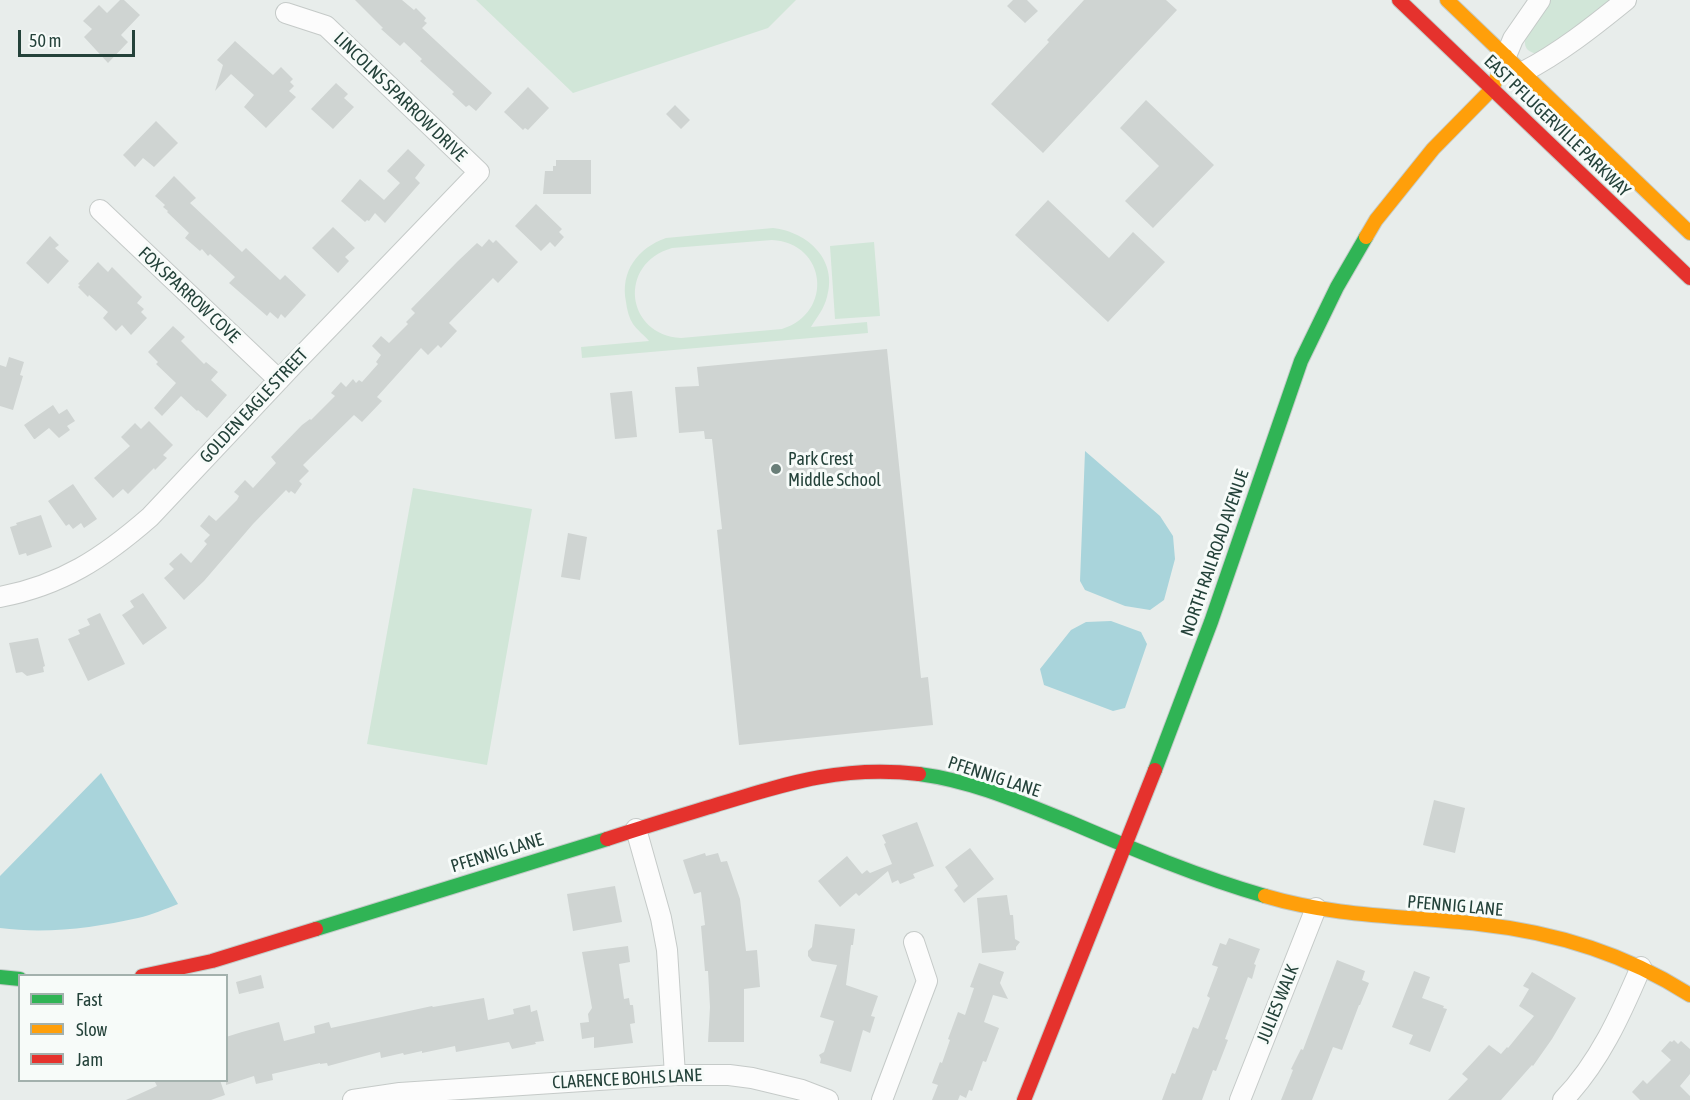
<!DOCTYPE html>
<style>
body{margin:0}
#map{position:relative;width:1690px;height:1100px;overflow:hidden;background:#e8edeb;font-family:"Asap Condensed",sans-serif}
canvas{display:block}
.legend{position:absolute;left:18px;top:974px;width:210px;height:108px;box-sizing:border-box;background:#f7fbf9;border:2px solid #a3b1ad;margin:0;padding:8px 10px;list-style:none;font-size:18px;color:#24423a}
.legend li{display:flex;align-items:center;gap:12px;height:30px}
.legend b{width:30px;border:2px solid #a3b1ad}
.scale{position:absolute;left:18px;top:30px;width:117px;height:27px;box-sizing:border-box;border:3px solid #24423a;border-top:0;padding-left:8px;font-size:18px;line-height:21px;white-space:nowrap;color:#24423a;-webkit-text-stroke:4px #f7fbf9;paint-order:stroke}
</style>
<div id="map">
<canvas width="1690" height="1100"></canvas>
<ul class="legend">
<li><b style="height:8px;background:#30b455"></b>Fast</li>
<li><b style="height:8px;background:#ff9f0a"></b>Slow</li>
<li><b style="height:8px;background:#e5322d"></b>Jam</li>
</ul>
<div class="scale">50 m</div>
</div>
<script>
const context = document.querySelector('canvas').getContext('2d');
context.lineJoin = 'round';
function fillPath(path, color) { context.fillStyle = color; context.fill(path, 'evenodd'); }
function stroke(path, color, width, dash) { context.strokeStyle = color; context.lineWidth = width; context.lineCap = dash ? 'butt' : 'round'; context.setLineDash(dash || []); context.stroke(path); }
function write(font, color, halo, rows, align = 'center') {
  context.font = font + ' "Asap Condensed",sans-serif'; context.lineWidth = 6; context.setLineDash([]); context.textBaseline = 'middle'; context.strokeStyle = halo; context.fillStyle = color; for (const [text, x, y, turn = 0] of rows) {
    context.save(); context.translate(x, y); context.rotate((+turn || 0) * Math.PI / 180); context.textAlign = isNaN(turn) ? turn : align; if (halo) context.strokeText(text, 0, 0); context.fillText(text, 0, 0); context.restore();
  }
}
const green = new Path2D(`
 M476,0h320l-28,28 -195,65z
 M1550,0h63l-74,54c-33,-4 2,-41 11,-54z
 M773,228c35,4 65,32 54,69 -3,12 -10,20 -16,30l56,-5 1,11 -286,25 -1,-11 68,-6c-5,-6 -11,-10 -16,-17 -4,-6 -6,-14 -7,-22 -6,-31 12,-54 40,-64zM772,240c55,3 62,73 10,89l-101,9c-55,-3 -64,-74 -9,-90z
 M874,242l6,74 -45,3 -5,-73z
 M413,488l119,21 -45,256 -120,-21z`);
const water = new Path2D(`
 M1085,451l75,65 13,20 2,23 -11,41 -14,10 -25,-4 -40,-16 -5,-9z
 M1111,621l30,11 6,12 -22,64 -12,3 -69,-26 -4,-16 31,-39 15,-8z
 M101,773l77,131c-13,5 -26,11 -40,14 -44,10 -92,16 -138,10v-52z`);
const building = new Path2D(`
 M120,0h4l16,15 -19,20 7,7 -20,21 -24,-26 8,-8 -9,-8 16,-16 8,8z
 M355,0h47l12,10 2,-2 10,10 -2,3 3,2 -5,5 70,65 -16,18 -7,-6 -3,2 -14,-13 2,-2 -34,-31 2,-2 -18,-17 -4,4 -19,-17 2,-1z
 M1013,0h14l11,11 -13,12 -18,-17z
 M1084,0h82l11,10 -134,143 -52,-49 58,-62 -2,-2z
 M235,41l38,34 8,-8 12,12 -3,3 4,4 -5,5 7,6 -30,31 -22,-21 10,-12 -23,-21 -16,17 8,-26 -6,-5z
 M336,83l12,11 -4,4 10,9 -21,22 -22,-20z
 M528,87l21,21 -21,22 -3,-2 -2,2 -19,-18z
 M1146,100l68,65 -61,63 -28,-27 34,-35 -39,-38z
 M675,105l15,15 -9,9 -15,-15z
 M156,121l22,22 -24,24 -11,-9 -8,9 -12,-12z
 M408,149l17,16 -10,13 5,5 -35,40 -10,-10 -6,8 -2,-1 -2,2 -24,-21 19,-22 24,21 16,-17 -13,-12z
 M556,160h35v34h-48l2,-23h8v-5h3z
 M174,176l22,22 -6,5 52,49 4,-4 34,32 5,-5 21,20 -21,23 -4,-4 -3,5 -8,-7 -3,4 -38,-33 6,-6 -25,-23 -2,2 -6,-7 -2,2 -15,-13 4,-5 -22,-21 1,-1 -5,-4 2,-2 -10,-9z
 M1048,200l61,58 24,-26 32,30 -57,60 -93,-87z
 M536,204l26,25 -3,3 5,5 -9,10 -5,-5 -9,9 -26,-25z
 M333,227l22,21 -10,9 4,4 -11,12 -26,-25z
 M50,236l9,9 -4,3 14,13 -21,23 -22,-21z
 M489,239l4,4 3,-3 22,22 -20,21 -5,-5 -44,45 8,8 -16,17 -3,-3 -10,10 -7,-7 -44,49 5,4 -20,21 -8,-7 -51,50 6,6 -10,10 3,3 -7,10 -4,-3 -2,2 -3,-3 -33,34 -49,57 -20,19 -20,-22 10,-9 -5,-5 12,-11 10,10 16,-19 -3,-3 6,-6 -10,-9 9,-11 7,6 21,-21 2,-4 -5,-4 11,-12 8,8 23,-25 -5,-6 31,-32 8,-6 1,1 24,-24 -4,-3 10,-11 5,5 7,-8 3,4 3,-3 3,2 16,-18 -2,-2 5,-7 -9,-9 9,-10 8,7 19,-19 -2,-2 9,-9 -4,-4 47,-48 19,-18 5,4z
 M98,262l10,10 4,-5 30,30 -5,6 7,6 -3,3 6,6 -16,17 -9,-10 -6,6 -13,-13 5,-6 -19,-17 -1,2 -10,-10 2,-2 -2,-1z
 M173,326l12,11 -4,4 23,23 2,-2 12,10 -7,8 16,15 -20,23 -9,-8 -1,1 -16,-15 -19,20 -8,-8 22,-25 -20,-19 2,-2 -10,-10z
 M887,349l34,329 7,-1 5,48 -194,20 -22,-215 5,-1 -10,-90h-7l-1,-8 -25,2 -4,-46 24,-1 -2,-19z
 M9,357l15,5 -4,13 3,1 -10,34 -13,-4v-41l6,2z
 M632,391l5,46 -22,2 -5,-46z
 M53,405l6,9 8,-5 8,12 -8,5 3,4 -11,8 -10,-10 -14,11h-1l-10,-14z
 M149,421l24,24 -10,10 4,3 -12,12 -1,-2 -26,26 -5,-5 -10,9 -19,-20 36,-32 -9,-9 14,-14 6,6z
 M73,484l24,35 -13,9 -3,-5 -8,6 -4,-5 -3,2 -18,-25z
 M41,515l11,32 -25,9 -1,-3 -7,2 -9,-28 7,-2 -1,-2z
 M568,533l19,4 -7,43 -19,-3z
 M143,593l24,35 -24,17 -21,-30 12,-8 -4,-6z
 M100,613l25,51 -37,17 -20,-42 12,-5 -2,-4 12,-5 -3,-6z
 M38,638l7,28 -2,1 1,5 -17,4 -5,-4 -6,1 -7,-30z
 M1434,800l31,8 -10,45 -32,-8z
 M917,822l17,44 -21,8 2,4 -15,6 -2,-4 -6,3 -4,-12 -29,25 -3,-3 -16,14 -22,-26 29,-25 15,18 5,-4 3,3 22,-9 -8,-20 2,-1 -4,-8z
 M970,848l24,31 -30,24 -10,-13 4,-4 -13,-19z
 M705,853l1,3 12,-3 3,9 6,-1 13,38 6,52 11,-1 3,37 -16,2v53h-36l2,-35 -2,-36h-3l-4,-45 4,-1 -4,-33 -7,2 -11,-34z
 M615,886l7,36 -49,9 -6,-37z
 M1007,895l3,20h3l2,24 5,3 -4,5v3l-34,3 -5,-55z
 M815,924l40,5 -2,16h-2l-5,40 32,11 -7,20 4,1 -5,16 -7,-3 -12,42 -31,-9 1,-4 -2,-4 5,-3 10,-31 -14,-4 17,-52 -25,-4 -4,-5v-5l4,-4z
 M1229,938l31,11 -6,15 2,1 -4,14 -4,-2 -23,62 3,1 -12,31 -3,-1 -11,30h-40l10,-27 3,1 18,-47 5,2 12,-31 -3,-2 11,-29 -6,-2 8,-22 6,2z
 M628,946l2,16 -11,2 5,35 5,-1 1,7h3l2,18 -5,1 3,19 -39,5v-11l-12,2 -2,-16 9,-1 -1,-8 4,-6 -10,-56z
 M1337,960l28,11 -3,9 7,3 -9,22h-1l-17,45 -9,-3 -21,53h-31l12,-30 -2,-1 10,-20 2,1z
 M979,963l25,9 -4,11 8,16 -15,-4 -9,27 15,6 -13,34 -3,-1 -11,30 -3,-1 -3,8 -6,-3 -2,5h-26l6,-15 -6,-2 8,-21 2,1 8,-23 -2,-1 10,-27 7,3 9,-27 -4,-1z
 M1414,971l16,6 -8,21 22,8 -1,2 4,1 -17,43 -21,-8 4,-9 -21,-8z
 M1532,972l44,26 -24,41 -19,27 -1,-1 -31,35h-53l20,-21 -6,-5 27,-29 12,9 6,-7 1,1 26,-32 -15,-10 10,-17 -6,-3z
 M261,975l3,13 -25,6 -3,-12z
 M484,998l4,22 26,-6 -1,-5 17,-4 1,7 6,-2 7,31 -9,1 1,2 -24,5 -3,-7 -53,10 -1,-6 -33,7v-2l-18,4 -1,-2 -22,5 -1,-6 -52,14 -1,-3 -7,1v-1l-48,11 1,6 -17,4 -2,-8 -28,9v-48l16,-5 37,-10 5,19 31,-8 -1,-7 15,-4 2,6 101,-22 1,1z
 M1674,1040l4,4 3,-3 9,8v25l-10,12 10,10v4h-50l-8,-8 11,-12 4,4 24,-24 -10,-9 9,-10 2,1z
 M154,1080h66l5,15 -14,5h-85l31,-14z`);
const street = new Path2D(`
 M1506,56l7,-17 27,-39
 M1523,72c37,-19 71,-46 103,-72
 M100,210l179,170
 M0,597c62,-12 103,-39 150,-80l143,-152 186,-193 -153,-146 -40,-13
 M636,829l25,89 6,32 8,125
 M353,1100l47,-7 275,-18h54l23,3 50,12 26,10
 M882,1100l45,-119 -13,-39
 M1240,1100l76,-192
 M1563,1100c36,-37 58,-86 78,-133`);
const fast = new Path2D(`
 M1155,770l56,-148 90,-261 36,-74 29,-50
 M919,774c54,7 103,29 153,49 63,27 127,54 193,73
 M316,929l291,-90
 M0,977l20,2`);
const slow = new Path2D(`
 M1447,0l243,233
 M1366,237l10,-17 57,-71 59,-60 14,-33
 M1265,896c70,21 142,20 214,28 75,8 147,30 211,71`);
const jam = new Path2D(`
 M1399,0l291,278
 M607,839c36,-12 73,-23 109,-34 72,-22 127,-40 203,-31
 M142,976l70,-15 104,-32
 M1024,1100l131,-330`);
const markers = [
 [776,469,6,"#697e78"]
];
const streetNames = [
 ["LINCOLNS SPARROW DRIVE",400,97,44],
 ["EAST PFLUGERVILLE PARKWAY",1557,126,44],
 ["FOX SPARROW COVE",189,295,43],
 ["GOLDEN EAGLE STREET",254,406,-47],
 ["NORTH RAILROAD AVENUE",1215,553,-71],
 ["PFENNIG LANE",994,777,18],
 ["PFENNIG LANE",497,853,-17],
 ["PFENNIG LANE",1455,906,5],
 ["JULIES WALK",1278,1004,-68],
 ["CLARENCE BOHLS LANE",627,1079,-3]
];
const poiNames = [
 ["Park Crest",788,459],
 ["Middle School",788,480]
];
fillPath(green, '#d1e6d8');
fillPath(water, '#a9d4db');
fillPath(building, '#cfd4d2');
stroke(street, '#c5cac8', 22);
stroke(fast, '#c3cbc8', 16);
stroke(slow, '#c3cbc8', 16);
stroke(jam, '#c3cbc8', 16);
stroke(street, '#fcfcfc', 20);
stroke(fast, '#30b455', 14);
stroke(slow, '#ff9f0a', 14);
stroke(jam, '#e5322d', 14);
for (const [x, y, r, color] of markers) { const dot = new Path2D(); dot.arc(x, y, r, 0, 2 * Math.PI); context.fillStyle = color; context.fill(dot); stroke(dot, '#f7fbf9', 2); }
write('18px', '#24423a', '#f7fbf9', streetNames);
write('18px', '#24423a', '#f7fbf9', poiNames, 'left');
</script>
